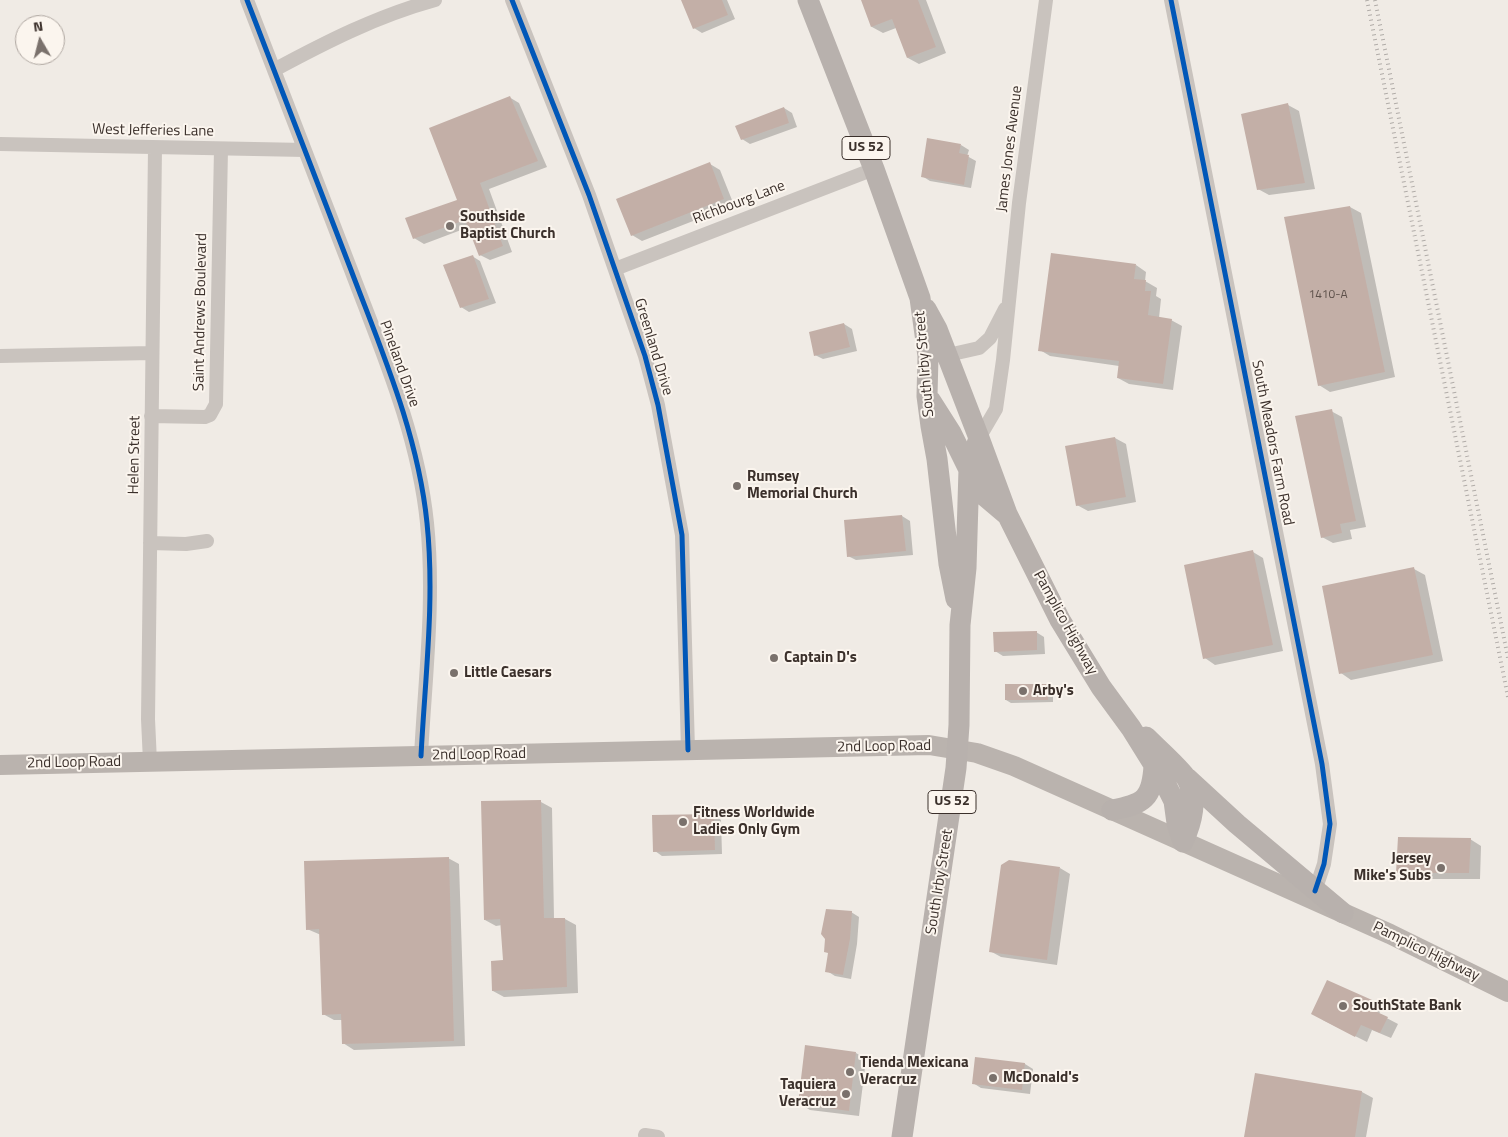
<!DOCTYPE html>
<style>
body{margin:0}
#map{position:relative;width:1508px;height:1137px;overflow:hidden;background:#f0ebe5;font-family:"Titillium Web",sans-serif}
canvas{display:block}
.north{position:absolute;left:15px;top:15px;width:50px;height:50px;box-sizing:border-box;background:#fbf5ee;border:1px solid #aea6a0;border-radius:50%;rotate:352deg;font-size:14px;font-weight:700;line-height:20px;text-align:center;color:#3b302b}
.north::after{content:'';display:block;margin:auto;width:18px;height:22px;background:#7a716c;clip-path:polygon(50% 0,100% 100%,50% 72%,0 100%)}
</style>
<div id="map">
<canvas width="1508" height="1137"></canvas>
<div class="north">N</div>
</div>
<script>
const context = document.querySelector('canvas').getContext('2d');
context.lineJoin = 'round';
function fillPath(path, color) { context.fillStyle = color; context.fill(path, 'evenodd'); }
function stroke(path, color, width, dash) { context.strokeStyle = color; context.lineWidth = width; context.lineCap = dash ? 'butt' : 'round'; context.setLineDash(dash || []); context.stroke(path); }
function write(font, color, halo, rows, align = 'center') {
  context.font = font + ' "Titillium Web",sans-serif'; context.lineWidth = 4; context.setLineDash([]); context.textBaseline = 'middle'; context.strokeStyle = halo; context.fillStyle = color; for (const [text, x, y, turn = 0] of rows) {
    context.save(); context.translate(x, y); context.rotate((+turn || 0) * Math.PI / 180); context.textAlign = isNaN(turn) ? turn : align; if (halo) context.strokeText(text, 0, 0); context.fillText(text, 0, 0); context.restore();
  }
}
const shadow = new Path2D(`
 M683,0h44l8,19 -33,14 -8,-5z
 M862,0h64l20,53 -27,11 -11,-6 -12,-30 -13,5 -11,-6z
 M509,97l10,6 28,64 -58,22 23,63 -22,8 -10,-5 -11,-28 -45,17 -10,-6 45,-38z
 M1288,105l11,6 16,78 -46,6 -11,-6z
 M784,108l8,5 5,14 -47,17 -8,-5z
 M961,145l8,5 -2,6 9,5 -5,27 -41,-7 -8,-5z
 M710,164l10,6 14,35 -92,36 -10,-6z
 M1350,207l11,6 34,164 -65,15 -11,-7z
 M472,256l8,5 16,42 -27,9 -8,-5z
 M1136,265l10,7 -1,9 12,7 -1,8 5,3 -2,19 12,2 11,6 -9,64 -44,-6 -11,-6 1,-12 -69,-10 -10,-6z
 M844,324l8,5 5,22 -34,8 -8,-4z
 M1331,411l11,6 24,110 -16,3 2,9 -19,4 -11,-6z
 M1115,438l11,6 10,58 -48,9 -11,-6z
 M902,516l8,5 3,34 -57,5 -8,-4 -3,-34z
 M1253,552l10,6 20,93 -68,14 -10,-7z
 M1414,569l11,6 18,86 -92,19 -10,-7z
 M1036,632l8,5 1,17 -42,2 -8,-5z
 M1048,686l5,2v14l-42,1 -5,-3z
 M541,802l11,6 2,111h11l11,6 2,68 -74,4 -11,-6 11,-30 -2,-36 -6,1 -11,-6z
 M714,815l7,5 1,34 -60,2 -7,-5z
 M1470,839l11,7 -1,33h-72l-10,-6z
 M448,858l11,6 6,182 -111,4 -11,-7 -1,-23h-8l-11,-6 -2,-79 -14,-6z
 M1060,868l10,6 -13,91 -56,-8 -11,-6z
 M851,912l8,5 -2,27 -6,35 -16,-3 -8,-5z
 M1371,1001l11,7 -3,6 19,10 -7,14 -19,-8 -5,12 -44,-22z
 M856,1053l10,6 -7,57 -49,-6 -11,-7z
 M976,1058l49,6 8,5 -3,25 -49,-6 -8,-5z
 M1256,1075l106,17 11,6 -7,39h-120z`);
const building = new Path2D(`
 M681,0h41l6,15 -35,14z
 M861,0h57l18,47 -29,11 -15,-39 -21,8z
 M510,96l28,65 -58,22 23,63 -24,10 -14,-36 -52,19 -8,-21 52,-18 -28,-72z
 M1288,103l17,80 -48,7 -16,-76z
 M784,107l5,16 -48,17 -6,-14z
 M927,138l34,6 -2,9 10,2 -5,30 -43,-8z
 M710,162l14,37 -93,37 -15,-37z
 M1350,206l35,166 -67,14 -34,-169z
 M1051,253l85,11 -2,15 12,1 -1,11h6l-3,24 24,4 -9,65 -46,-6 2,-17 -81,-10z
 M473,255l16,44 -29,9 -17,-43z
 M844,323l6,24 -36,9 -5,-24z
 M1332,409l24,112 -16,3 2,9 -21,5 -26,-122z
 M1115,437l11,60 -50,9 -11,-60z
 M902,515l4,36 -59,6 -3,-37z
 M1253,550l20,95 -70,14 -19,-94z
 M1414,567l19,88 -94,19 -17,-88z
 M1037,631v19l-43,2 -1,-20z
 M1005,684h44l-1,16h-43z
 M541,800l3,118h21l2,69 -75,4 -1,-30 12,-1 -3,-41 -16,1 -3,-119z
 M714,814l1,36 -62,2 -1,-37z
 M1398,837l73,1 -2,35h-73z
 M449,857l5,184 -112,3 -1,-30 -19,1 -3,-86 -13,1 -2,-69z
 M1009,860l51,7 -13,93 -58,-8 12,-87z
 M826,909l26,2 -2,28 -7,36 -18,-3 3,-19 -4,-1 1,-13 -4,-5z
 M1327,980l45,20 -4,8 20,9 -8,16 -19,-8 -6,12 -44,-23z
 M805,1045l51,7 -7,59 -51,-7z
 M975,1057l50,6 -3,27 -50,-6z
 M1255,1073l107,18 -7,46h-111z`);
const minor = new Path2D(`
 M247,0c35,90 69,180 104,270 31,82 67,164 76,253 8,77 -2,155 -6,233
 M512,0l77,195 56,161 13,49 24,130 6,215
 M1171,0l151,764 8,60 -6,40 -9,27
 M274,70c52,-28 103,-54 161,-70
 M0,144l305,6
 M615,269l259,-100
 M948,355l31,-7 11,-10 15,-29
 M0,356l152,-3
 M151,416l54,1 5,-2 6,-11 5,-255
 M979,438l17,-29 7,-49 16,-157 27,-203
 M150,543l36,1 21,-3
 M150,762l-2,-43 7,-571
 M645,1135l13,2`);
const secondary = new Path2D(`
 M0,765l929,-20 48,8 37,13 376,168 118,58`);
const primary = new Path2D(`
 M808,0l66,169 46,129 8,58 -1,40 4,30 6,33 12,105 7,35
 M926,309l11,20 42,109 28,76 53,106 41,67 30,41 33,53 10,20 3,22 6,19
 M930,400l21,33 29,59 26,22
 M1146,737c10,10 35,32 41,42 11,21 5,43 -4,63
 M1187,778l50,46 106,89
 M1112,810c32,-6 40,-11 42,-44
 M902,1137l54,-369 3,-43 1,-100 6,-57 3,-99 10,-31`);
const rail = new Path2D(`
 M1367,0l141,697
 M1375,0l133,658`);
const cycleway = new Path2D(`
 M247,0c35,90 69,180 104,270 31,82 67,164 76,253 8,77 -2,155 -6,233
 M512,0l77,195 56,161 13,49 24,130 6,215
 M1171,0l151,764 8,60 -6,40 -9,27`);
const markers = [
 [450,226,5,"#7a716c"],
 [737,486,5,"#7a716c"],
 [774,658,5,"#7a716c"],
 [454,673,5,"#7a716c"],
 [1023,691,5,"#7a716c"],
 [683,822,5,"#7a716c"],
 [1441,868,5,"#7a716c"],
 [1343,1006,5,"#7a716c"],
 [850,1072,5,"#7a716c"],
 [993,1078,5,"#7a716c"],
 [846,1094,5,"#7a716c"]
];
const numberNames = [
 ["1410-A",1328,295]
];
const shields = [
 [866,148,48],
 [952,802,48]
];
const shieldNames = [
 ["US 52",866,148],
 ["US 52",952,802]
];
const streetNames = [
 ["West Jefferies Lane",153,131,1],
 ["James Jones Avenue",1010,149,-83],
 ["Richbourg Lane",739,203,-21],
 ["Saint Andrews Boulevard",201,312,-89],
 ["Greenland Drive",653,347,73],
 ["Pineland Drive",399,364,70],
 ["South Irby Street",925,364,-95],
 ["South Meadors Farm Road",1272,443,79],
 ["Helen Street",135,455,-89],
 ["Pamplico Highway",1065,623,61],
 ["2nd Loop Road",884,747,-1],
 ["2nd Loop Road",479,755,-1],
 ["2nd Loop Road",74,763,-1],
 ["South Irby Street",940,882,-81],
 ["Pamplico Highway",1426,952,26]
];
const poiNames = [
 ["Southside",460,217],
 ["Baptist Church",460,234],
 ["Rumsey",747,477],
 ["Memorial Church",747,494],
 ["Captain D's",784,658],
 ["Little Caesars",464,673],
 ["Arby's",1033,691],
 ["Fitness Worldwide",693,813],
 ["Ladies Only Gym",693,830],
 ["Jersey",1431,859,"right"],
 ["Mike's Subs",1431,876,"right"],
 ["SouthState Bank",1353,1006],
 ["Tienda Mexicana",860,1063],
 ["Veracruz",860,1080],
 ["McDonald's",1003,1078],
 ["Taquiera",836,1085,"right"],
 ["Veracruz",836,1102,"right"]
];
fillPath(shadow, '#0003');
fillPath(building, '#c3afa7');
stroke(minor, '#c9c3be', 14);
stroke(secondary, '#bab3ae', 20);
stroke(primary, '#b8b1ad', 21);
stroke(rail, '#b1aca8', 4, [1, 4]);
stroke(cycleway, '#0057b8', 5);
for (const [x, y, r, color] of markers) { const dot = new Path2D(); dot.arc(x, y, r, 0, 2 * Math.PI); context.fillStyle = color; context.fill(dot); stroke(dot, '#fbf5ee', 2); }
write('12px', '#5d504a', null, numberNames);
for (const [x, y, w] of shields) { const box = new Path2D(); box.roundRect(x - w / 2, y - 11.5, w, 23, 4); context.fillStyle = '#fbf5ee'; context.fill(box); stroke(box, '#3b302b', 1); }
write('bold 14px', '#3b302b', null, shieldNames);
write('15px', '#3b302b', '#fbf5ee', streetNames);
write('bold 15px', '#3b302b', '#fbf5ee', poiNames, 'left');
</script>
